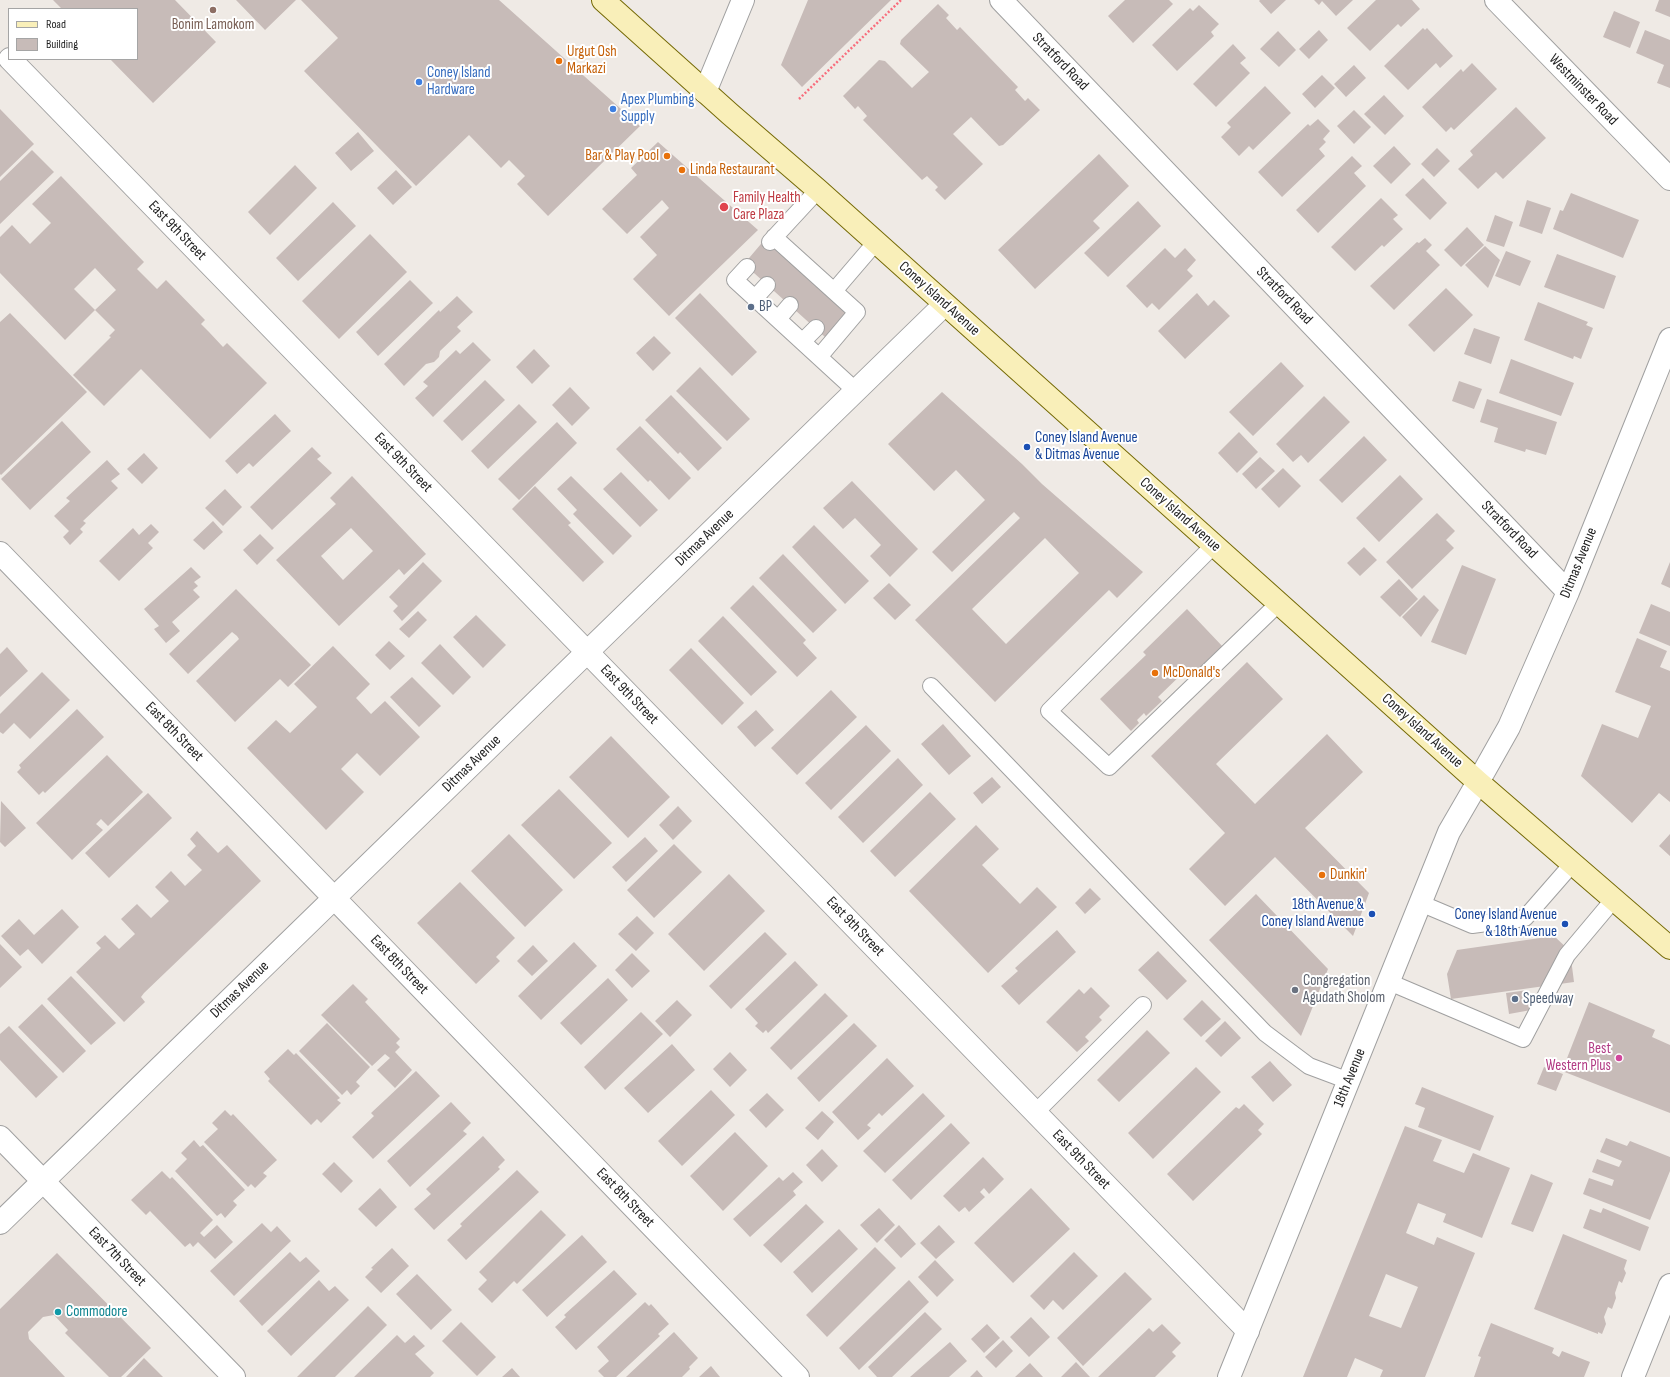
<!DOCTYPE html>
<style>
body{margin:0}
#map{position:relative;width:1670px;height:1377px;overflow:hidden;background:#efeae5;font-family:"Sofia Sans Condensed",sans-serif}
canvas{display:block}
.legend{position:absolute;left:8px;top:8px;width:130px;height:52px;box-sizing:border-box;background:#fff;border:1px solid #a5a5a5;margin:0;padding:5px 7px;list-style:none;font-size:12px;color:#1f1f1f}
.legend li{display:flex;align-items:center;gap:8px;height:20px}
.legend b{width:20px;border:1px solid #a5a5a5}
</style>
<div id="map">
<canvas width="1670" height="1377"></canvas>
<ul class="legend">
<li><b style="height:5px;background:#f9efb9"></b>Road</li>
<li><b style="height:11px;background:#c7bbb8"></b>Building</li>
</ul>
</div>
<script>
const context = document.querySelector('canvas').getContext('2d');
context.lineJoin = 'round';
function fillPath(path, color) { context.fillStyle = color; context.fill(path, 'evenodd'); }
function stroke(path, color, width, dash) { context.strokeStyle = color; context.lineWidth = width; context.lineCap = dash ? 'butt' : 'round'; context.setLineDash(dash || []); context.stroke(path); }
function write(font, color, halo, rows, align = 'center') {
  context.font = font + ' "Sofia Sans Condensed",sans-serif'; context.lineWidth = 4; context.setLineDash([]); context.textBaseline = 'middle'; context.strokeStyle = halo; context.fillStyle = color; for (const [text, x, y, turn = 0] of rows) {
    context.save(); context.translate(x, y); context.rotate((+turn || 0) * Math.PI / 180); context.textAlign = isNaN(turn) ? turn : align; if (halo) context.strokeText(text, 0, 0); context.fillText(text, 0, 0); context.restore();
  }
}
const building = new Path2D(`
 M53,0h122l41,42 -63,61 -43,-44h27v-50h-75z
 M236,0h60l-31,30z
 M301,0h198l141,126 -92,90 -31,-32 8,-8 -16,-16 -8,8 -32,-33 -53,51 -112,-115 34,-33z
 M808,0h83l-89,87 -21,-22z
 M1125,0h44l4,4 -40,39 -25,-27z
 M1260,0h26l-15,14 -12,-13z
 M1314,0h39l-17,16 -14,-15 -3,4z
 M1376,0h36l8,9 -19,18 -3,-3 -28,27 -23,-23z
 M1659,0h11v17l-15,-6z
 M938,4l11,11 -3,3 11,12 3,-3 58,60 -3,3 10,11 3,-3 12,12 -37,35 -4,1 -28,-29 -18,17 30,30 -38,36 -10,-10 3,-3 -11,-11 -5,4 -59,-60 4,-4 -9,-10 -3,3 -12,-13 36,-36 6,1 27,27 17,-16 -29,-28 1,-4z
 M1199,5l20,19 -8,8 3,4 -37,35 -25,-26 38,-37 3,3z
 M1614,11l26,11 -10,26 -27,-11z
 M1423,28l2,2 2,-2 26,28 -13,12 -4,-5 -28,27 -24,-24z
 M1319,30l9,10 -19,19 -10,-10z
 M1645,30l25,10v48l-13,-5 7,-18 -28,-12z
 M1278,31l18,19 -17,17 -19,-18z
 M1233,44l13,14 -6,5 10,10 -34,34 -23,-23z
 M1472,63l25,26 -43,41 -3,-3 -5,5 -24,-25 39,-38 2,3z
 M1354,65l12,13 -20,19 -12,-13z
 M1322,75l13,13 -20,20 -13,-14z
 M1265,86l26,27 -38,37 -4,-4 -10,10 -18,-19 10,-10 -4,-4z
 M1384,95l20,21 -19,19 -21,-21z
 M1516,107l30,31 -43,41 -7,-7 -18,17 -20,-20 15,-14 -3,-4z
 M0,109l34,35 -34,33z
 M1354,110l17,17 -17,17 -17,-18z
 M1318,119l12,12 -7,8 3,3 -7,7 6,7 -43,41 -24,-25 50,-48 2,2z
 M358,132l16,19 -23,20 -16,-18z
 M658,142l100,88 -89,86 -36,-37 24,-24 -17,-18 29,-29 -7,-8 -35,34 -25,-25 35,-34 -6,-7z
 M1394,146l17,18 -20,20 -18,-18z
 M1437,148l13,13 -16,16 -13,-13z
 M32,150l22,22 -54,52v-43z
 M1099,154l30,32 -36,35 7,7 -65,61 -37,-39z
 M1352,156l10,10 -8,7 12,13 -48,47 -22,-23z
 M295,165l22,23 -47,47 -22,-23z
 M396,170l16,17 -19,18 -16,-17z
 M61,176l83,86 -7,7 20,20 9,-9 39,40 -4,4 8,8 14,15 4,-4 40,40 -57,56 -69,-70 -37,37 -31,-31 38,-38 -2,-1 6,-6 -20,-20 21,-20 -21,-22 -21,21 21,21 -30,30 -65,-67v-36l12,-12 18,19 21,-21 -19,-19z
 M1423,178l24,25 -17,17 -25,-25z
 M1571,193l68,27 -16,38 -70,-29 7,-19 3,1z
 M1381,198l17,17 -5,4 10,10 -19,18 -2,-2 -27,26 -24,-24z
 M1527,200l24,8 -9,26 -23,-8z
 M1138,201l23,25 -53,51 -24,-24z
 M333,202l23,24 -58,55 -22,-23z
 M1495,215l18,7 -9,25 -18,-6z
 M1467,227l17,18 -23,22 -17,-17z
 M370,234l37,38 -68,67 -37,-38z
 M766,238l81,75 -22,24 -81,-73z
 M1425,238l7,7 -6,6 14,14 -46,45 -24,-24 47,-44 2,1z
 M1485,246l15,14 -12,28 -23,-23z
 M1165,248l10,10 10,-10 11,12 -9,10 6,6 -34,34 -7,-7 -5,5 -21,-22z
 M1506,251l25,10 -11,25 -25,-10z
 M1557,254l59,22 -12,33 -60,-22z
 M410,280l23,23 -55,53 -22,-24z
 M1446,288l27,27 -39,37 -26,-27z
 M700,293l57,59 -25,24 -57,-58z
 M1197,293l11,13 6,-6 16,16 -45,43 -27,-28z
 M457,296l16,16 -16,15 4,4 -21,20 -1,6 -5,5 -8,2 -22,22 -20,-22 55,-54 1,2z
 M1538,302l50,20 -2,3 7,3 -12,31 -7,-3 -1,3 -49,-19z
 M10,313l77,79 -86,83 -1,-1v-152z
 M1474,328l26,9 -9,27 -27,-10z
 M654,336l17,17 -18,18 -17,-18z
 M473,342l18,18 -58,57 -18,-19 13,-12 -5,-4 33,-32 4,4z
 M534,349l16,17 -18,18 -16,-17z
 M1511,359l63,24 -13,33 -62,-23z
 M1281,362l23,24 -51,50 -24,-24z
 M700,367l50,52 -23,22 -51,-50z
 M485,380l20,20 -43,41 -19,-20z
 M1459,381l23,8 -8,20 -22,-8z
 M570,387l20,21 -18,18 -20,-21z
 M942,392l80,72 20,20 101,88 -26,26 -8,-8 -114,112 -80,-82 105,-102 -6,-6 -62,60 -20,-20 53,-52 -29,-30 -22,21 -46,-47zM1045,538l34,35 -73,71 -34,-35z
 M671,395l51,53 -24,23 -18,-19 -2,2 -33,-34z
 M1324,396l26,26 -42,41 -7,-8 -8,7 -17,-18z
 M1487,399l70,23 -11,33 -20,-6 -1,3 -31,-10 4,-14 -18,-6z
 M519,404l18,18 -49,47 -17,-18z
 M275,414l16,17 -38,36 -4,-4 -12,11 -12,-13z
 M62,421l29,31 -61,58 -29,-31z
 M557,422l20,21 -58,57 -21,-21z
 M640,426l51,52 -22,22 -19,-20 -2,2 -32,-33z
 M1239,432l19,20 -21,21 -19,-20z
 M1364,436l23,24 -45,43 -23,-23z
 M312,447l9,9 -4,3 15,14 -60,57 -22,-23z
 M144,453l14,15 -16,16 -15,-15z
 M1260,457l15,14 -19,18 -14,-15z
 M107,460l13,14 -9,7 7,7 -35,33 3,2 -6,6 3,3 -13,13 -7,-8 6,-6 -15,-15 16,-15 -4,-3z
 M1283,468l18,18 -22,22 -18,-19z
 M621,472l37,38 -18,17 -37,-38z
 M1400,475l23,24 -44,43 -23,-24z
 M352,476l74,78 -22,21 -5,-6 -60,57 -63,-66 60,-56 -6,-6zM351,528l22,23 -30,29 -22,-24z
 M571,476l61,60 -19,19 -40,-41 4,-4 -20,-21z
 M852,481l66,68 -28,28 -20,-21 11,-11 -26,-27 -12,11 -20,-21z
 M535,486l36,37 -3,2 36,37 -21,20 -71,-73z
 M225,489l17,18 -19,19 -18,-18z
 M1437,513l18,18 -9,9 8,8 -42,41 -26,-27z
 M213,521l10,11 -19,18 -11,-10z
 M151,524l8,8 -11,11 5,5 -34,33 -20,-20 34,-33 6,7z
 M814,525l55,56 -24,23 -53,-57z
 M260,534l14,14 -17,17 -14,-15z
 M1364,547l13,13 -17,16 -13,-13z
 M783,554l54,56 -24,23 -54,-55z
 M423,562l19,19 -40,40 -9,-10 5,-5 -9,-9z
 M1670,562v26l-9,-4z
 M1462,565l34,14 -30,76 -35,-13z
 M191,567l10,10 -7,5 4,4 -5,4 7,7 -28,25 8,9 -14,12 -12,-14 5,-3 -15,-17z
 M1399,579l19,20 -18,18 -20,-20z
 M889,583l22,22 -16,15 -22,-22z
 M753,585l53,55 -3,3 14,15 -20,19 -67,-69z
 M236,589l75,76 -23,22 -8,-8 -45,43 -39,-41 43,-42 -2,-3 -5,-4 -44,42 -19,-20z
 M1424,595l15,15 -18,27 -19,-20z
 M1651,604l19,8v34l-31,-13z
 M1187,609l37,39 -30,29 -7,-8 -29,28 4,4 -16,15 -2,-3 -7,7 2,3 -8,8 -31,-32 46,-44 -3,-3z
 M418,611l9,9 -18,18 -10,-9z
 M476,615l30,30 -23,23 -30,-31z
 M723,616l54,56 -26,24 -53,-55z
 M1637,638l30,13 -7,16 10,4v131l-11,-9 -27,30 -51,-47 21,-52 36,14 13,-32 -36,-14z
 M389,641l16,15 -15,14 -15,-15z
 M440,644l31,33 -18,18 -32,-32z
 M333,646l37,38 -14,14 15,16 14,-13 35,36 -40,39 -23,-23 -16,16 23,23 -38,38 -79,-82 29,-28 14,13 27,-26 -23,-23z
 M7,647l21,24 -28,26v-43z
 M691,648l53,55 -22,22 -53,-55z
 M1247,662l36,37 -67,65 39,40 72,-70 36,38 -58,56 64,65 -16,43 -78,-79 -50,49 -36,-37 36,-36 -74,-77z
 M42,672l28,28 -40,39 -16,-16 -11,11 -3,-2v-18z
 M412,677l29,29 -22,21 -29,-30z
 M831,690l26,27 -60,58 -26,-27z
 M77,709l27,28 -59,56 -2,-2 -4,4 -22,-23 4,-4 -2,-3z
 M756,710l18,20 -19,17 -18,-20z
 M943,724l28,32 -22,19 -28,-31z
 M866,725l25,26 -60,59 -26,-27z
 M611,736l59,61 -42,41 -59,-61z
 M107,755l36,37 -35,34 -7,-7 -5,5 7,6 -31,30 -36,-37z
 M898,758l25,27 -60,58 -25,-26z
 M992,777l9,10 -19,17 -9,-11z
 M559,789l53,54 -38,36 -53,-54z
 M930,792l26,27 -61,58 -25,-26z
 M148,793l24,25 -63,60 -24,-25z
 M1,801l25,27 -21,19 -5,-5z
 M678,806l14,15 -19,19 -14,-15z
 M976,825l23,24 -17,16 38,39 17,-17 20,20 -69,66 -79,-82z
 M197,831l21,22 9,-8 34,36 -117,112 -3,4 4,5 -21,20 -48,-50 25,-24 -5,-5 9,-8 14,14 16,-15 -14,-15 16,-15 14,14 18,-17 -14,-14 16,-16 14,15 17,-16 -15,-15 9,-9 -6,-7z
 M509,834l54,56 -38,37 -54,-56z
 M1670,834v22l-11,-10z
 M645,837l13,14 -32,31 -14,-15z
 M674,844l28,28 -48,46 -27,-28z
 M729,874l36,37 -61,60 -36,-37z
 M460,882l55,56 -19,19 4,4 -24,23 -59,-61z
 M1090,888l11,11 -16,15 -10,-11z
 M1256,894l72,75 -27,67 -92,-96z
 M62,909l17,18 -37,37 -14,-15 -8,7 -19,-20 18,-17 15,16z
 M637,916l17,17 -18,18 -18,-17z
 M1057,930l19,22 -57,53 -18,-19 17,-15 -3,-3z
 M765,932l22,22 -56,55 -22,-23z
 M1554,936l16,15 4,31 -123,17 -4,-25 10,-24z
 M574,942l23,24 -56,54 -23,-24z
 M0,944l22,23 -22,21z
 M533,945l15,16 -16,15 -15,-15z
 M1158,951l29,30 -20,19 -29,-30z
 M632,953l18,18 -18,17 -17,-18z
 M795,961l23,24 -50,48 -2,-3 -3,3 -8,-7 3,-3 -13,-14z
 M71,976l45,47 -25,22 -44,-46z
 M608,978l20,22 -47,45 -21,-22z
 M353,984l15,15 -3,3 35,37 -4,4 4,4 -5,5 17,18 -17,18 -18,-18 13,-12 -5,-4 -13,12 -51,-51z
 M1091,987l19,19 -11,11 3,3 -17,17 4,4 -12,11 -31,-30 33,-33 5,5z
 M1528,990l3,20 -22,4 -3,-21z
 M825,993l23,23 -57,54 -21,-22z
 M677,1000l15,15 -22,22 -15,-16z
 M1202,1000l19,19 -20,18 -18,-18z
 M1589,1002l66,28 -3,7 18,8v68l-108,-42z
 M42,1004l44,47 -23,22 -45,-46z
 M641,1012l22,22 -58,56 -21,-23z
 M1225,1021l16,17 -20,19 -16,-16z
 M327,1023l43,44 -14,15 4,4 -9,9 -4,-5 -5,5 -43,-44z
 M854,1023l23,23 -58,56 -22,-24z
 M9,1026l49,51 -22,21 -36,-38v-26z
 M1147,1030l23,23 -51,49 -22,-22z
 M672,1044l23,26 -47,43 -24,-25z
 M288,1049l6,6 2,-2 44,45 -3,2 4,3 -20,20 -4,-4 -6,6 -43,-44 2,-2 -6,-7z
 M730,1052l17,18 -17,17 -17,-18z
 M887,1058l27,28 -32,30 -3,-3 -12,12 4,3 -13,12 -26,-28z
 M1270,1061l22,24 -19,17 -22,-25z
 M1196,1067l25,25 -68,67 -25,-26z
 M1544,1067l19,7 -7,17 -19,-7z
 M416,1071l24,25 -67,63 -21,-22 22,-21 -3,-3z
 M1422,1087l72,29 -14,35 -62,-24 7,-19 -10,-4z
 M711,1090l24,25 -53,51 -24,-25z
 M767,1093l17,17 -18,18 -17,-18z
 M923,1093l22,23 -60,57 -22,-22z
 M451,1102l20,21 -8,8 4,3 -57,53 -23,-26z
 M1244,1104l20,20 -6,6 4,4 -69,67 -26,-27 69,-67 3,2z
 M225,1110l6,6 2,-2 44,46 -14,13 4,3 -12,12 -4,-4 -3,3 -44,-45 14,-13 -6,-6z
 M822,1111l12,11 -16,18 -13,-12z
 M951,1123l19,20 -59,57 -19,-20z
 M1405,1126l37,14 -9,21 31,12 9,-20 37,15 -28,70 -39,-16 3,-8 -28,-11 -12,30 28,12 3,-8 38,16 -50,124h-45l3,-7 -28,-12 -8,19h-44zM1386,1274l32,13 -17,41 -32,-12z
 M735,1132l33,34 -45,45 -33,-35z
 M483,1136l22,24 -7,7 2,2 -66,61 -20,-21 17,-15 -5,-5z
 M1606,1138l21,8 3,-5 40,16v14l-20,49 -67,-26 6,-16 23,8 2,-6 -22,-8 5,-13 22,8 3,-6 -22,-9z
 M194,1140l6,7 3,-2 42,45 -12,11 4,4 -12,13 -4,-5 -4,3 -42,-45 12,-12 -6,-6z
 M822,1149l16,17 -16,16 -16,-17z
 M983,1157l21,22 -15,15 -5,-6 -4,4 5,5 -16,15 -4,-5 -6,5 -16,-16z
 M334,1162l19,19 -12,12 -19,-19z
 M517,1170l22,22 -73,68 -19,-20 15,-14 -2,-2z
 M162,1171l8,8 2,-2 41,43 -13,13 4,4 13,-12 16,17 -18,17 -17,-17 -5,5 -3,-4 -5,4 -35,-36 -4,4 -15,-15z
 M793,1172l10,10 -10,9 3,4 -46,42 -17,-18 46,-42 4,4z
 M1531,1174l22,9 -20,49 -22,-8z
 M380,1188l17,19 -21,20 -18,-18z
 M1031,1188l39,41 -57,54 -39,-40z
 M806,1204l18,18 -43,41 -18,-18z
 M879,1208l16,17 -18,18 -17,-18z
 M1603,1208l46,19 -9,24 -57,-23 7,-19 11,4z
 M541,1210l25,25 -49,49 -3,-3 -22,22 -14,-14 9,-9 -8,-8z
 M262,1223l9,9 6,-6 14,15 -57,55 -24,-25z
 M899,1225l17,19 -15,14 -17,-18z
 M939,1225l16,17 -19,17 -16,-16z
 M839,1229l19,20 -46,44 -19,-21z
 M1563,1234l64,26 -3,9 2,4 -4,10 -3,-2 -4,12 1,5 -4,11 -4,-2 -4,10 2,7 -4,10 -4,-2v2l-64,-25z
 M582,1235l25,27 -60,55 -25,-27z
 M875,1247l21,21 -69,69 -21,-22z
 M392,1248l17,18 -28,27 -16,-16 8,-8 -2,-1z
 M290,1252l10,10 6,-5 14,14 -58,55 -23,-25z
 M1074,1252l24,24 -35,34 -10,-10 -9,10 -14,-14z
 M57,1253l94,95 -30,29h-12l-44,-44 3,-3 -14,-15 -11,2 -15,15 1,7 36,38h-65v-68z
 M935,1260l19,20 -17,17 -19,-20z
 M614,1270l23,24 -61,56 -21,-23 11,-10 -2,-2z
 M1125,1272l27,27 -69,67 -26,-28z
 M417,1274l35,36 -21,20 -35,-36z
 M319,1280l10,11 6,-5 14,14 -58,56 -24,-25z
 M909,1280l20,22 -70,68 -20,-22z
 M645,1302l4,4 2,-2 18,20 -11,10 2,2 -44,41h-12l-6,-6 11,-10 -12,-14z
 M368,1306l19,19 -52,52h-38z
 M925,1312l17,17 -50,48h-15l-9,-10z
 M1031,1317l19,20 -21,20 -19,-20z
 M461,1322l35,35 -19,19 -35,-35z
 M1491,1323l63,25 -2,5 7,4 3,-6 28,11 -6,15h-110l7,-20 -3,-1z
 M987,1324l13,14 -16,15 -13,-14z
 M1162,1324l19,19 -9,9 4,4 -21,21h-57l51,-49 4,4z
 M674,1332l24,26 -9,9 1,2 -8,8h-56z
 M397,1335l8,8 9,-8 11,11 -10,8 19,19 -4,4h-76z
 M1003,1340l10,11 -17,17 -11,-11z
 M950,1342l17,19 -18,16h-39z
 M144,1358l19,19h-37z
 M1076,1362l14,15h-29z
 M1030,1363l13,14h-28z
 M711,1366l9,11h-21z
 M512,1368l8,9h-18z
 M977,1370l6,7h-13z`);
const path = new Path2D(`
 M799,99l102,-99`);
const service = new Path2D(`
 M774,237l83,75 -38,45
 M770,242l48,-52
 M747,267l-12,13 121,111
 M834,291l42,-49
 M755,298l12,-13
 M778,319l12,-14
 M803,341l13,-13
 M1214,545l-165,166 60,56 170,-164
 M931,686l334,347 44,33 40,15
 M1420,903l52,22 53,-7 48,-55
 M1389,982l134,57 44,-84 47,-56
 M1035,1113l108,-108`);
const minor = new Path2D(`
 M1001,0l567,592
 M1496,0l174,179
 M10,59l1238,1272
 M705,92l38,-92
 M0,553l798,824
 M1478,782l31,-55 59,-135 102,-253
 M0,1137l234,240
 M0,1223l944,-918
 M1633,1377l37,-92`);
const tertiary = new Path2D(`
 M1229,1377l220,-545 29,-50`);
const secondary = new Path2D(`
 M603,0l127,114 88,76 660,592 192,166`);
const markers = [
 [213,10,4,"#8d6e63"],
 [559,61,4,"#e8710a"],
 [419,82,4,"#3f7fe0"],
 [613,109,4,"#3f7fe0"],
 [667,156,4,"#e8710a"],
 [682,170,4,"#e8710a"],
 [724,207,5,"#e0444e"],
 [751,307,4,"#5c6f8a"],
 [1027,447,4,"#1a4fb4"],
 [1155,673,4,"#e8710a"],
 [1322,875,4,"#e8710a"],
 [1372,914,4,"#1a4fb4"],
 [1565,924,4,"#1a4fb4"],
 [1295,990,4,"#6b7280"],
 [1515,999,4,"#5c6f8a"],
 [1619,1058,4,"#d1479c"],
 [58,1312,4,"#0f9aa8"]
];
const educationNames = [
 ["Bonim Lamokom",213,25]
];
const foodNames = [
 ["Urgut Osh",567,52],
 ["Markazi",567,69],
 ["Bar & Play Pool",659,156,"right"],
 ["Linda Restaurant",690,170],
 ["McDonald's",1163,673],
 ["Dunkin'",1330,875]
];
const streetNames = [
 ["Stratford Road",1060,62,46],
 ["Westminster Road",1583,90,46],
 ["East 9th Street",177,231,46],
 ["Stratford Road",1284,296,46],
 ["Coney Island Avenue",939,299,42],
 ["East 9th Street",403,463,46],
 ["Coney Island Avenue",1180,515,42],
 ["Stratford Road",1509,530,46],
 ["Ditmas Avenue",705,538,-44],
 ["Ditmas Avenue",1579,563,-68],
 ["East 9th Street",629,695,46],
 ["Coney Island Avenue",1422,731,42],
 ["East 8th Street",174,732,46],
 ["Ditmas Avenue",472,764,-44],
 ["East 9th Street",855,927,46],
 ["East 8th Street",399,965,46],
 ["Ditmas Avenue",240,990,-44],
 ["18th Avenue",1350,1078,-68],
 ["East 9th Street",1081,1160,46],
 ["East 8th Street",625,1198,46],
 ["East 7th Street",117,1257,46]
];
const shopNames = [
 ["Coney Island",427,73],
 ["Hardware",427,90],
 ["Apex Plumbing",621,100],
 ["Supply",621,117]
];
const healthNames = [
 ["Family Health",733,198],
 ["Care Plaza",733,215]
];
const serviceNames = [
 ["BP",759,307],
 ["Speedway",1523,999]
];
const transitNames = [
 ["Coney Island Avenue",1035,438,"left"],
 ["& Ditmas Avenue",1035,455,"left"],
 ["18th Avenue &",1364,905],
 ["Coney Island Avenue",1364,922],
 ["Coney Island Avenue",1557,915],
 ["& 18th Avenue",1557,932]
];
const worshipNames = [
 ["Congregation",1303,981],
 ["Agudath Sholom",1303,998]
];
const hotelNames = [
 ["Best",1611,1049],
 ["Western Plus",1611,1066]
];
const cultureNames = [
 ["Commodore",66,1312]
];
fillPath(building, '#c7bbb8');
stroke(service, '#a0a0a0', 18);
stroke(minor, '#a0a0a0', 24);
stroke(tertiary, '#a0a0a0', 24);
stroke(secondary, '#756a06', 24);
stroke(path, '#f86d7c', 2.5, [2, 2]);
stroke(service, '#fff', 16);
stroke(minor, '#fff', 22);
stroke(tertiary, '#fff', 22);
stroke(secondary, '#f9efb9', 22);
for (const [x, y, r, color] of markers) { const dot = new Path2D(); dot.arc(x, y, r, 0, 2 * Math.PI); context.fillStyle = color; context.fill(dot); stroke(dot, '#fff', 1.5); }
write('15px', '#785e54', '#fff', educationNames);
write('15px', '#c56008', '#fff', foodNames, 'left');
write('15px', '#1f1f1f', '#fff', streetNames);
write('15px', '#366cbe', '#fff', shopNames, 'left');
write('15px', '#be3a42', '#fff', healthNames, 'left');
write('15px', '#4e5e75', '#fff', serviceNames, 'left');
write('15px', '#164399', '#fff', transitNames, 'right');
write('15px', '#5b616d', '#fff', worshipNames, 'left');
write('15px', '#b23c85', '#fff', hotelNames, 'right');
write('15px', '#0d838f', '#fff', cultureNames, 'left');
</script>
